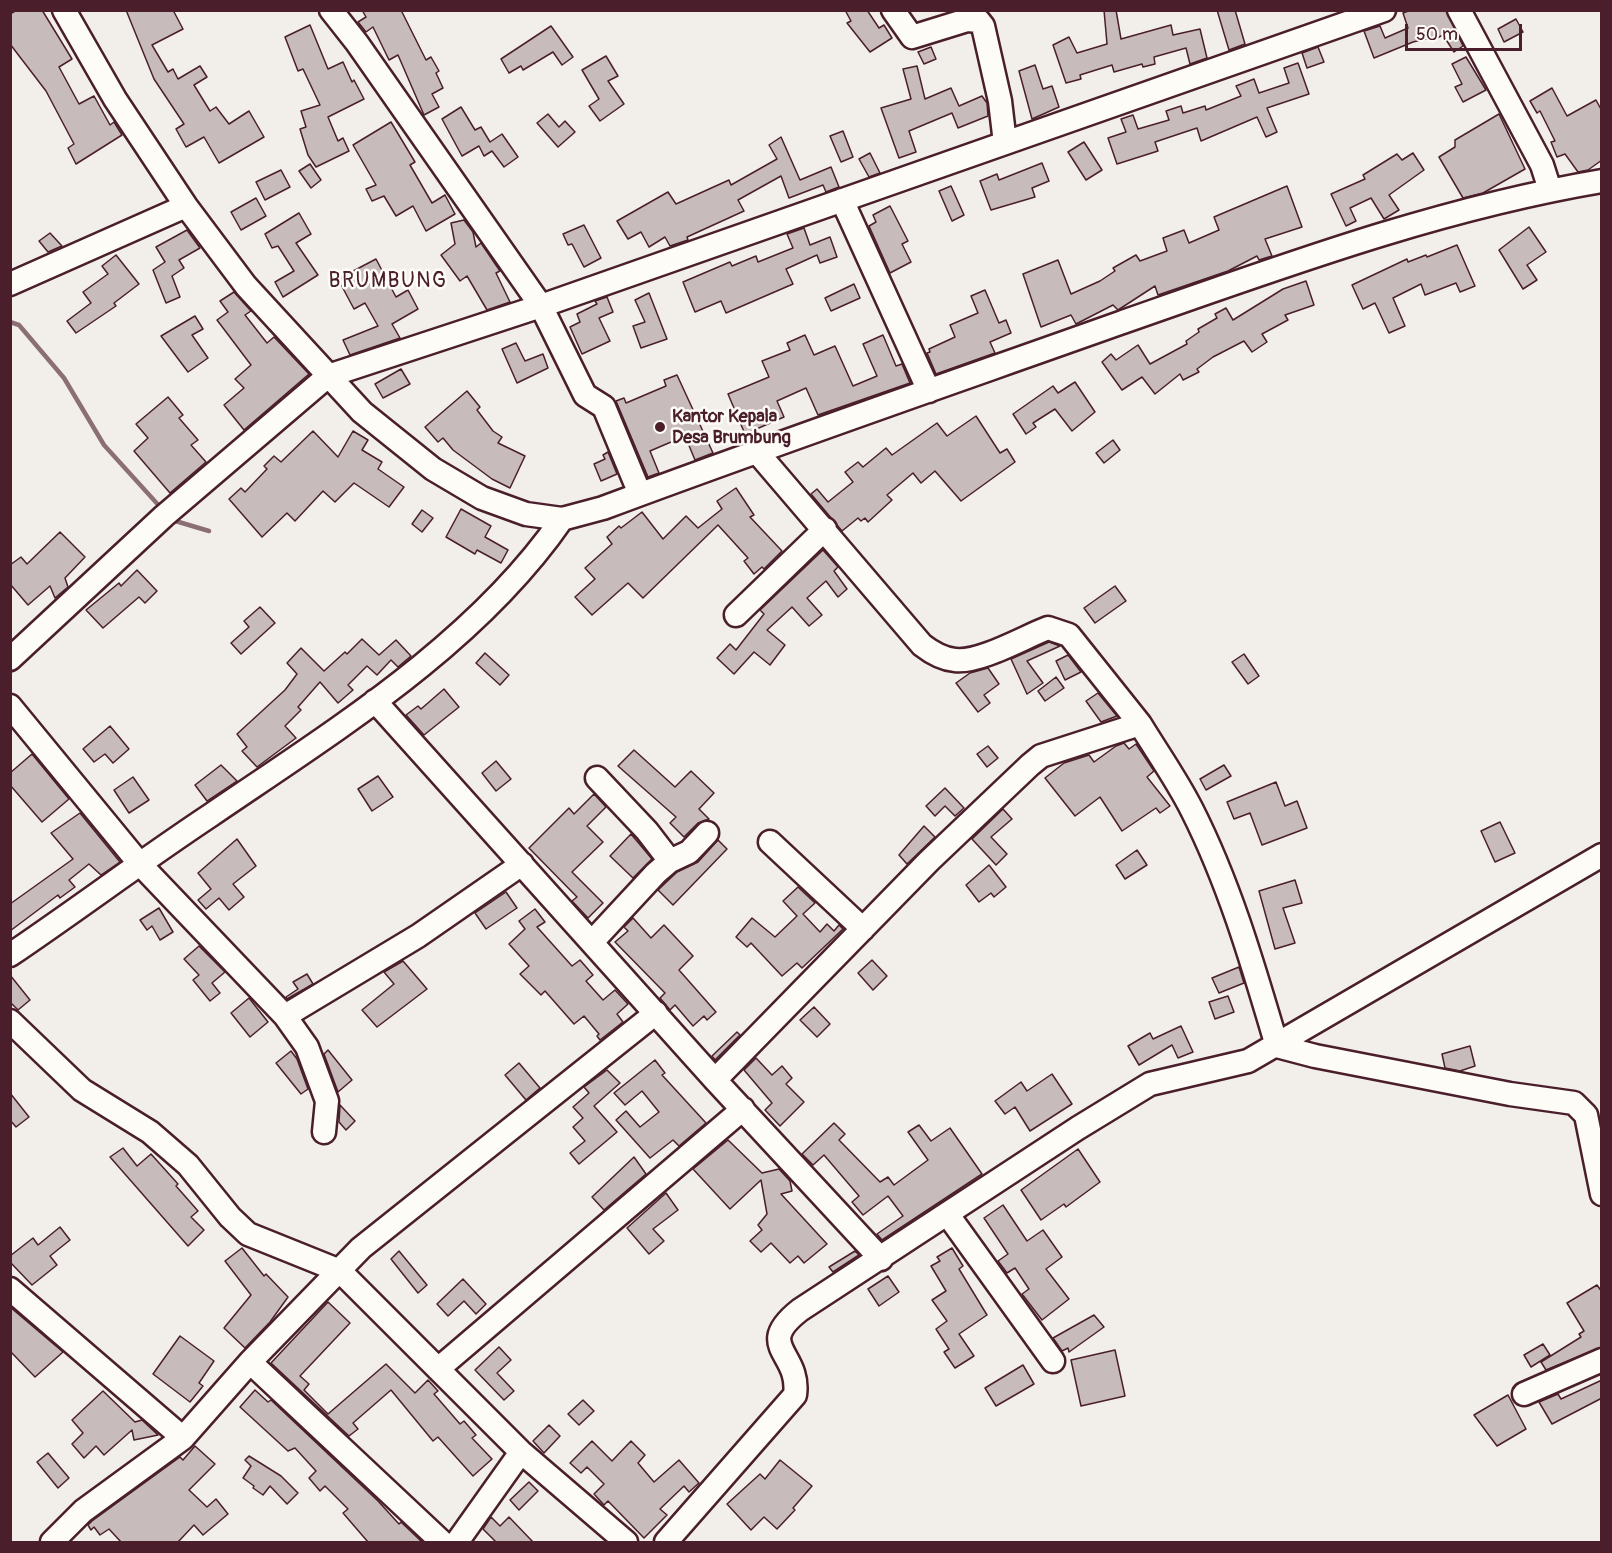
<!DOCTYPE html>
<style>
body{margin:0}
#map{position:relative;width:1612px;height:1553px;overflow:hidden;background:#f2efeb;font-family:Pangolin,sans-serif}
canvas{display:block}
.frame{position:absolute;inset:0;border:12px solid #4a1f2b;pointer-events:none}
.scale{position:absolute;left:1405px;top:24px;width:117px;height:27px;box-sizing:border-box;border:3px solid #4a1f2b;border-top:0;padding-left:8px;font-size:18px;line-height:21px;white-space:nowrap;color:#4a1f2b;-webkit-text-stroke:4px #fdfcf7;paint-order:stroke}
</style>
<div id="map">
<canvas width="1612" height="1553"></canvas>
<div class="frame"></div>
<div class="scale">50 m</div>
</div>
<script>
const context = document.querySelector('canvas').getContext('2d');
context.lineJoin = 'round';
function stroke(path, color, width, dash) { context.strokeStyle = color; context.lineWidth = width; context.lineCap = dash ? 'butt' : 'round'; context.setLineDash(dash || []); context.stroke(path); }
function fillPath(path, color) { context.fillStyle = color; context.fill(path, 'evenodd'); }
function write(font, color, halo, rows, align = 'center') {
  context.font = font + ' Pangolin,sans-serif'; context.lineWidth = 5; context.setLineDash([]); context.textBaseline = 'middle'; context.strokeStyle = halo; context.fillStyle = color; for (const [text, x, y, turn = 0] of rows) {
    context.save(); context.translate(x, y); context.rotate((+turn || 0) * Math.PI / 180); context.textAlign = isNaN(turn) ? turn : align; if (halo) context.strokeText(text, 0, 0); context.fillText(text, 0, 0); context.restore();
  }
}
const stream = new Path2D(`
 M10,322l9,3 45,53 40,67 58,64
 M172,520l37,11`);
const building = new Path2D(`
 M17,10h25l30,49 -13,8 20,37 15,-8 16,29 4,-3 8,13 -46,29 -8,-16 6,-4 -28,-53 -36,-47v-30z
 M126,10h47l10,19 -31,16 16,27 5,-3 5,10 22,-13 7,11 -13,8 16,26 6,-4 13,17 20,-13 15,26 -45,26 -15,-26 -18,10 -10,-18 8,-5 -30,-45z
 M362,10h39l25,50 5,-3 8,14 -3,2 7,15 -11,6 7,13 -15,8 -26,-60 -9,5 -16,-33 -7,5 -8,-10 8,-5z
 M845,10h22l12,18 5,-3 8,13 -22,14 -23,-29 4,-2z
 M1104,10h12l5,29 50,-14 2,10 27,-6 7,29 -17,6 -4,-16 -32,9 1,7 -12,3 -1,-3 -28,8 -2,-7 -32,10 1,4 -15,4 -13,-38 16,-8 8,16 30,-9z
 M1217,10h18l10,34 -16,6z
 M1411,10h35l17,36 -9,6 -11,-17 -12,6 -2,-3 -16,4 -39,16 -10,-27 16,-5 5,12 23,-10 -5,-15z
 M1516,19l7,13 -19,10 -6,-13z
 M310,25l18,44 15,-7 9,20 2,-2 10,19 -36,18 10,24 5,-3 6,13 -33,16 -8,-12 -8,-26 6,-2 -5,-16 19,-6 -17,-36 -5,2 -13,-34z
 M551,26l22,31 -11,8 -9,-13 -30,18 -2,-4 -12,7 -8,-14z
 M931,47l5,12 -12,5 -6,-12z
 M1318,47l6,15 -17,6 -5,-15z
 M606,56l12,20 -10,5 16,23 -24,17 -11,-15 10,-7 -17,-29z
 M1466,57l20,33 -23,12 -8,-15 7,-3 -10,-20z
 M1298,63l11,31 -42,14 10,24 -11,5 -9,-20 -56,24 -4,-13 -42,14 3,9 -41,13 -9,-26 18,-6 -5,-13 12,-4 5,14 31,-9 -3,-9 15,-5 2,7 22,-7 1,4 35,-14 -5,-10 18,-7 5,14 30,-10 -5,-15z
 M1035,65l8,24 9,-3 7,21 -27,12 -13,-48z
 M917,66l8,33 26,-11 8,18 23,-10 5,7 1,13 -30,12 -6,-15 -43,18 7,21 -17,6 -18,-50 30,-9 -8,-30z
 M1552,88l15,28 29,-16 6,11v49l-14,10 -10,2 -13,-18 -8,3 -6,-15 4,-1 -15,-30 -3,2 -7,-12z
 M461,107l14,23 6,-3 9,15 12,-8 16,23 -14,10 -12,-16 -8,5 -5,-10 -17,10 -20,-37z
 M548,114l11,13 6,-6 10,11 -17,15 -21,-24z
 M1499,114l26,55 -42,24 -20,5 -24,-41 16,-10v-7z
 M391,122l24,40 -5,3 22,38 13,-8 10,19 -29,17 -13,-25 -17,10 -12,-20 -12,5 -6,-12 10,-4 -23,-40z
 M843,131l10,26 -12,5 -11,-26z
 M781,137l19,43 31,-13 8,20 -13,5 -3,-7 -34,13 -8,-22 -43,24 6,11 -57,26 1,3 -18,6 -5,-9 -16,10 -8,-15 -13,7 -11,-18 51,-29 8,12 53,-24 2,5 46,-26 -8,-14z
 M1084,142l18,28 -16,10 -18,-28z
 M870,153l10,20 -11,4 -10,-18z
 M1413,153l11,17 -35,25 10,15 -15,9 -13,-21 -21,10 6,13 -10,5 -15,-32 34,-15 -2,-4 34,-21 5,6z
 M1042,163l7,18 -17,7 3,9 -44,13 -11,-29 17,-7 2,6z
 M310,164l11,16 -10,8 -12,-17z
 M281,170l9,17 -25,13 -9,-18z
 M951,186l13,29 -12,6 -13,-30z
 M1287,186l15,41 -37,12 7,17 -13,4 -2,-4 -29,15 -70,24 -3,-9 -37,24 -5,-5 -37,19 -5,-9 -30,12 -18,-53 35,-14 13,34 29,-13 15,-10 -2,-3 23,-13 4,6 27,-10 -4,-13 21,-8 5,13 30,-13 -5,-13z
 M256,198l10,18 -25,14 -10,-18z
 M890,206l18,35 -6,3 9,18 -21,11 -21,-47 7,-4 -3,-7z
 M299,213l12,21 -15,9 22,32 -35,22 -8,-15 19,-11 -16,-25 -6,2 -7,-14z
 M464,220l9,12 3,15 5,-4 19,28 -4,2 14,29 -23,8 -20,-34 -7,5 -19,-26 14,-11 -4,-21z
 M584,225l17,33 -17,9 -12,-23 -4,1 -5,-11z
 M1529,227l17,25 -19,13 10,15 -14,9 -24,-39z
 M804,228l6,17 20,-8 7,20 -17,6 -3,-8 -31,14 7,15 -67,29 -5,-12 -26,11 -12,-30 47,-20 2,4 24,-10 2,6 35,-14 -6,-14z
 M187,230l13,18 -21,12 5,8 -12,8 8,21 -14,6 -13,-33 12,-8 -9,-15z
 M50,233l12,13 -14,6 -9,-11z
 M1457,245l18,41 -15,6 -4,-9 -31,12 -4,-11 -28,14 12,28 -16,7 -14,-30 -12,6 -11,-24 55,-26 1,3 18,-7 1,2z
 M116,255l23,29 -25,19 2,3 -40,27 -9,-12 24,-18 -8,-11 25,-18 -6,-8z
 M376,259l20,38 12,-7 10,19 -26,15 8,14 -50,17 -7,-15 35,-14 -13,-23 -11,6 -16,-30z
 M1306,281l8,24 -29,10 3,5 -26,14 5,8 -15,10 -8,-11 -31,16 -16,12 2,3 -16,8 -3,-6 -25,20 -13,-17 -20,13 -20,-28 9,-8 5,6 22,-15 12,19 37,-20 -1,-3 13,-9 -1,-3 19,-11 -2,-4 11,-6 7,12 50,-31z
 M854,284l6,14 -29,13 -6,-13z
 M985,290l14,33 7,-3 5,13 -21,9 5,11 -59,21 -9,-21 3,-1 -1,-3 26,-12 -5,-12 28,-12 -7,-17z
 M234,292l17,19 -6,4 22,28 7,-6 35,37 -65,56 -20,-25 20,-17 -9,-9 16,-14 -34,-45 11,-8 -8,-11z
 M649,293l18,46 -26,9 -8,-22 12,-4 -10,-22z
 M607,297l6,15 -14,6 11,23 -28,13 -12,-27 10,-5 -3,-8 20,-10 -2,-3z
 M195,316l8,13 -11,6 16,23 -20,14 -27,-36z
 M805,335l9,20 21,-9 18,40 24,-10 -14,-32 20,-9 13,31 6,-2 8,19 -92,32 -12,-27 -29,13 7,16 -39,17 -17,-40 41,-17 -7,-16 28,-11 -3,-7z
 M516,343l9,18 18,-7 5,14 -31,15 -15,-34z
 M401,369l9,15 -27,14 -8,-14z
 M677,375l36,78 -18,7 -10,-24 -35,15 9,22 -11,4 -32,-76 8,-3 2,5 40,-17 -2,-6z
 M1075,382l20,30 -23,19 -17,-22 -22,14 3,4 -10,7 -13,-20 40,-28 5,7z
 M467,391l13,16 -3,3 16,21 9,6 -4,6 27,13 -15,32 -18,-9 -39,-29 -10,-12 -5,4 -13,-15z
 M168,397l15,18 -4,3 19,22 -7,5 15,17 -36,31 -36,-42 14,-13 -12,-14z
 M976,416l24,37 7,-4 8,13 -54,39 -26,-30 -14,12 -8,-10 -26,22 5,5 -24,22 -3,-4 -4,3 -3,-3 -16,13 -31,-37 6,-5 11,13 25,-20 -8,-10 13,-10 5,5 23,-19 6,7 45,-32 10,13z
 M313,431l25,26 15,-26 15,9 -6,10 20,12 -4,7 26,18 -15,20 -35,-24 -19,19 -12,-11 -28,30 -8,-8 -25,24 -33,-38 12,-11 4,4 22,-23 -3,-3 10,-10 7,6z
 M1113,440l7,10 -16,13 -8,-10z
 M608,452l9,22 -16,7 -7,-17 11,-5 -2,-4z
 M736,488l18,27 -4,2 32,34 -18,18 -2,-2 -8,7 -10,-13 4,-3 -30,-33 -75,73 -15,-15 -36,32 -17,-18 20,-18 -10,-11 27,-24 -5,-7 12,-11 2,2 21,-16 21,27 23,-23 12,12 24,-19 -5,-8z
 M461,509l30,17 -6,11 23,13 -7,13 -24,-13 -2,4 -29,-17z
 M422,510l11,8 -11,14 -10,-8z
 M60,532l25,25 -20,21 3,9 -13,11 -5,-12 -22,19 -18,-21v-19l11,-8 6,7z
 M823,550l15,17 -4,4 13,18 -9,8 -12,-16 -19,17 15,17 -13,11 -17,-19 -25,23 18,15 -15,20 -16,-13 -20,22 -17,-16 13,-14 6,6 28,-36 -4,-4z
 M137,570l20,21 -12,12 -6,-6 -36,31 -17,-18 33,-27 2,3z
 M1115,586l11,15 -31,22 -11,-15z
 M260,607l15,16 -34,31 -10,-11 18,-16 -5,-6z
 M362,639l17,16 17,-15 15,16 -13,11 -7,-7 -14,15 -10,-9 -19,19 5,5 -15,13 -18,-21 -22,25 3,3 -16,16 11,12 -39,29 -15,-16 5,-4 -10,-13 48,-44 12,-16 -10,-11 14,-15 23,23 21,-19 2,2z
 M1049,642l11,4 -33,15 16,22 -16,11 -16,-35z
 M485,653l24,22 -9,10 -24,-22z
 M1244,654l15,22 -11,8 -16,-22z
 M1068,655l13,17 -16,8 -9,-19z
 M988,668l11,16 -15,11 6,8 -12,9 -22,-29 14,-10z
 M1056,677l8,11 -19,13 -7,-10z
 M444,689l15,18 -35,28 -18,-20 12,-9 3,3z
 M1098,693l19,23 -16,6 -15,-21z
 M110,726l19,23 -16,14 -8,-9 -11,8 -11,-13z
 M1124,743l5,6 7,-5 18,27 -7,6 23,29 -10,7 -4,-5 -34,23 -22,-34 -25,19 -30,-38 19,-15 25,-8 5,7 22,-16z
 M988,746l10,12 -11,9 -10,-13z
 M634,750l41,37 16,-16 23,22 -15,16 10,10 -11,4 -14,14 -14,-14 6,-6 -58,-51z
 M32,754l37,45 -27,23 -32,-37v-12z
 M496,761l15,18 -15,12 -14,-18z
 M221,765l16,16 -30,20 -12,-16z
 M1224,765l7,11 -25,14 -6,-11z
 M378,776l15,21 -21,14 -14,-22z
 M133,777l16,23 -20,13 -15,-23z
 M1276,782l9,24 12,-5 10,27 -45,17 -12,-32 -16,6 -7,-17z
 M945,788l19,20 -9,8 -10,-10 -10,10 -9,-10z
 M594,794l12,13 -19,19 16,16 -31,30 31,31 -15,15 -16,-17 5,-4 -48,-49 40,-40 5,6z
 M1003,809l9,10 -21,18 16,17 -11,11 -24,-26z
 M80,813l40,49 -19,13 -12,-11 -20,16 6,7 -15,11 -2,-3 -48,36v-27l63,-45 -22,-26z
 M1500,822l15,31 -20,9 -14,-31z
 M924,826l11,11 -28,27 -8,-9z
 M631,834l21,25 -19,19 -23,-22z
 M237,839l19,27 -23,18 11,13 -15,13 -10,-12 -13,11 -8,-9 13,-11 -13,-16z
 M718,840l9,9 -54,56 -15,-15 19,-18 21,-10z
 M1137,850l10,15 -22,14 -9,-14z
 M989,865l17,22 -12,10 -3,-4 -12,9 -13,-17z
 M1295,880l7,23 -19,5 12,35 -20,6 -16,-58z
 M798,887l17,16 -12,11 17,18 7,-8 7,7 5,-6 4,4 -41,39 -5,-5 -15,13 -31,-33 -4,4 -11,-10 16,-19 23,19 22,-21 -14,-15z
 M506,892l11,16 -31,21 -11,-16z
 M159,908l14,24 -13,8 -8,-14 -5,4 -7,-10z
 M535,909l10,13 -8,5 35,39 8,-6 13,15 -7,6 17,19 12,-10 13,14 -11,10 6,8 -23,18 -3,-4 2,-2 -15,-18 -10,8 -29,-33 -4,4 -21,-21 9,-8 -20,-22 16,-15 -6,-8z
 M633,918l18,20 13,-13 29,31 -14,14 37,42 -9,8 -3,-4 -11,10 -18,-21 -5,5 -10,-12 5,-5 -50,-51 13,-11 -4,-4z
 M199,946l26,26 -13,11 8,10 -10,8 -17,-21 6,-5 -15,-16z
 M872,960l15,16 -14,14 -15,-17z
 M403,961l24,28 -50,38 -15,-17 32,-26 -10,-12z
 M1239,967l5,16 -25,10 -7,-15z
 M307,974l6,10 -26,15 -1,-2 12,-8 -5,-7z
 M10,975l20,25 -12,10 -8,-8z
 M1228,996l6,16 -19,7 -6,-17z
 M249,998l19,24 -18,15 -19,-24z
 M814,1007l16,17 -13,13 -17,-17z
 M1181,1026l12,26 -15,6 -6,-13 -33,20 -11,-19 22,-13 3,6z
 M737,1032l3,3 -25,25 -3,-4z
 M1470,1046l5,20 -15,5 -15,-3 -3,-14z
 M328,1050l24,30 -14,12 -14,-38z
 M291,1051l6,8 11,30 -7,5 -25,-31z
 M756,1058l16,17 10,-9 10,12 -6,6 18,18 -24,24 -15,-16 7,-7 -28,-33z
 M655,1060l10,13 -3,2 44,48 -27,23 -6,-6 -23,18 -34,-38 10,-9 14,16 19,-15 -17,-21 -17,14 -11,-12z
 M519,1063l21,25 -14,12 -21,-25z
 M607,1070l13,13 -26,23 23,26 -38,32 -9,-11 15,-12 -12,-14 10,-9 -10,-11 16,-14 -5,-6z
 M1052,1074l20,30 -42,27 -15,-24 -10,7 -10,-13 26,-19 6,9z
 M10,1093l19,24 -13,10 -6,-7z
 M340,1105l15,16 -9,9 -7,-8z
 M834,1123l11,11 -6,6 41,42 8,-5 6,8 34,-25 -20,-28 11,-7 12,16 19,-13 32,46 -100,66 -5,-6 26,-18 -15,-20 -25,19 -11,-13 7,-6 -35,-41 -11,10 -11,-11z
 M728,1140l34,33 17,-4 11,12 2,10 -11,3 46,50 -23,19 -6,-7 -8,7 -19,-20 -10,9 -11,-11 12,-11 -4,-5 9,-11 -6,-34 -31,29 -37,-40z
 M123,1148l14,18 14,-12 27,30 -2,2 22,25 -7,6 13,13 -16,16 -78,-89z
 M1078,1149l22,33 -34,25 -2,-3 -23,16 -20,-30z
 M634,1157l12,17 -42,36 -12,-13z
 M666,1193l12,17 -25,19 11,12 -15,13 -22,-26z
 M1003,1205l24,36 16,-11 19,27 -16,12 23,30 -27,21 -20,-26 7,-5 -14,-21 -8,5 -9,-12 10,-7 -24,-36z
 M60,1227l10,13 -20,16 7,9 -25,20 -22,-23v-6l23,-18 5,7z
 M242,1248l22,28 2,-2 22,23 -18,25 -25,26 -21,-20 27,-33 -26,-34z
 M952,1248l11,18 -4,3 28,46 -28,19 15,22 -19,12 -11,-16 5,-3 -13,-20 11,-8 -15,-21 14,-9 -15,-25 9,-5 -3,-4z
 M399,1251l28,34 -9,8 -27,-34z
 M855,1251l4,4 -26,17 -4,-5z
 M888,1276l11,16 -20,14 -11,-17z
 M463,1279l23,25 -10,10 -12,-13 -16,15 -11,-12z
 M1597,1285l5,7v55l-56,23 -5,-8 40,-25 -2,-3 5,-3 -17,-28z
 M328,1302l22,21 -50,53 9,8 -5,6 24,24 58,-50 29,29 13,-13 10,11 -4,3 26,30 4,-3 12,14 -4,3 20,21 -19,17 -35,-39 -5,4 -42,-51 -38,33 5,6 -9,7 -78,-73z
 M10,1307l53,45 -28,25 -25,-26z
 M1094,1315l10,12 -35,25 -1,-4 -6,3 -9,-13z
 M180,1336l34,25 -15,22 4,3 -13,16 -37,-28z
 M1543,1344l7,11 -19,12 -7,-12z
 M499,1347l12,13 -14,13 17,18 -10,9 -29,-30z
 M1115,1350l10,46 -44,10 -10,-46z
 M1023,1365l11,19 -38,22 -11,-18z
 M1602,1380v18l-50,26 -13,-22 19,-8 3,5z
 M255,1390l13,12 3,-2 107,101 21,23 2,-2 21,20h-54l-25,-29 5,-4 -23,-23 -5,5 -11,-13 7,-7 -21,-23 -7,3 -48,-44z
 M103,1391l32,31 7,-2 16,15 -24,5 -2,-10 -28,25 -8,-9 -12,12 -12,-14 11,-11 -11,-13z
 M1508,1395l18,34 -29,17 -23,-31z
 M583,1400l11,11 -15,14 -11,-11z
 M549,1425l11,11 -16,17 -11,-12z
 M592,1441l20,20 19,-20 14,14 -7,8 16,19 25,-22 20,23 -10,9 -5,-6 -24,23 7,6 -23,23 -36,-37 -4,4 -10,-11 10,-10 -17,-17 -6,6 -11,-10z
 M195,1446l20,18 -26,26 18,17 9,-8 12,15 -25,21 -9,-10 -16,17h-57l-12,-13 -9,6 -6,-8 -3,3 -3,-5 4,-4 88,-64 3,3z
 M48,1453l21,25 -11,10 -21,-26z
 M249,1456l32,20 17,17 -11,11 -17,-18 -7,9 -10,-7 1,-2 -11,-8 8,-12 -6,-6z
 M780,1460l32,26 -19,22 2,2 -18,19 -13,-12 -13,13 -24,-26 33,-30 5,5z
 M529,1482l9,9 -19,19 -9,-10z
 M491,1517l9,9 9,-9 24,25h-37l-13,-13z`);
const minor = new Path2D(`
 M64,10l51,89 71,107 60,80 116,126 71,57 49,29 44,16 36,5 41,-11c171,-64 345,-124 517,-185 158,-55 316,-114 482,-142
 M331,10l26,33 184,263 44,89 19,12 36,87
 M893,10l19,27 55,-17 12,1 4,5 17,75 5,42
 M1459,10l83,155 8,25
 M842,200l87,191
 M10,284l176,-78
 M757,452l165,193c9,7 21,14 33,15 25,3 69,-23 93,-32l21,7 71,89
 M736,615l89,-86
 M10,659l154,-143 164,-140 213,-70 843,-296
 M375,701l340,379 166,179
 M10,706l129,157 146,153 22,31 20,54 -3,31
 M597,778l50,53 23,30
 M770,842l93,87
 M592,942l64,-69 14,-12 19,-9 18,-19
 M10,955c68,-46 133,-95 201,-140 123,-84 265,-171 351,-296
 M285,1016l133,-80 104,-72
 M10,1021l72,69 68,42 38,33 42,52 18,17 92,37 181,181 105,90
 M715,1080l214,-219 101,-96 11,-9 99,-32c17,28 37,56 52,86 38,75 61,155 85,236l38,10 195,38 64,9 12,12 16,79
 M948,1215l105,146
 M10,1289l173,149
 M250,1362l192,180
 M438,1369l305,-260
 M1524,1394l78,-34
 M52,1542l31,-31 100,-73 67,-76 111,-114 295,-235
 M457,1542l64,-90
 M666,1542l129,-147c6,-43 -42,-48 5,-85l278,-182 72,-44 98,-23 354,-206`);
const markers = [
 [660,427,6,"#4a1f2b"]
];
const poiNames = [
 ["Kantor Kepala",672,417],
 ["Desa Brumbung",672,438]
];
const quarterNames = [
 ["BRUMBUNG",388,282]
];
stroke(stream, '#8b6f75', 4.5);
fillPath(building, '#c8bbbb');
stroke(building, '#4a1f2b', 1.5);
stroke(minor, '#4a1f2b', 27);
stroke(minor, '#fdfcf7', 22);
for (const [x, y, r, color] of markers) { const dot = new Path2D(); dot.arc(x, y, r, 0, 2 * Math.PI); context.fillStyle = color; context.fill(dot); stroke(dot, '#fdfcf7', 2); }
write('bold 18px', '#4a1f2b', '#fdfcf7', poiNames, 'left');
context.letterSpacing = '1.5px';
write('21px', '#4a1f2b', '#fdfcf7', quarterNames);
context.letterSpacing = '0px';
</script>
